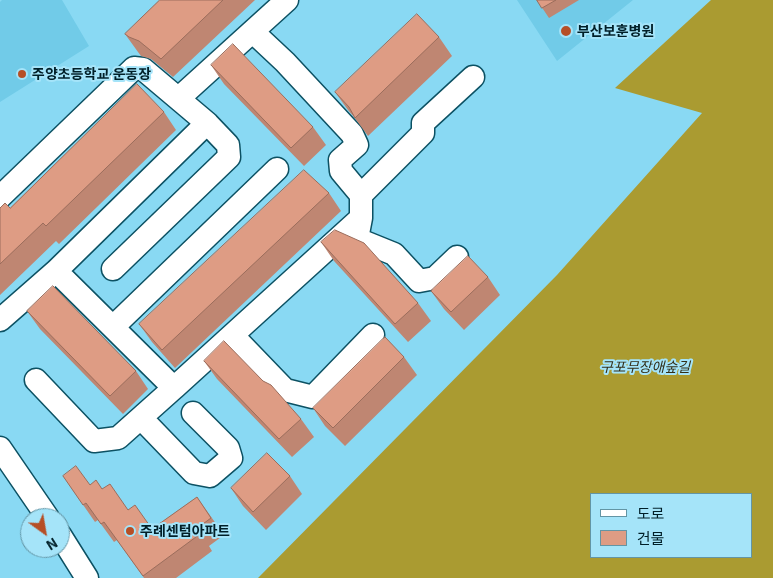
<!DOCTYPE html>
<meta charset="utf-8">
<style>
body{margin:0}
#map{position:relative;width:773px;height:578px;overflow:hidden;background:#89d9f3;font-family:Georgia,"Noto Sans KR",serif}
canvas{display:block}
.legend{position:absolute;left:590px;top:493px;width:162px;height:65px;box-sizing:border-box;background:#a5e4f9;border:1px solid #6395a5;margin:0;padding:6px 9px;list-style:none;font-size:15px;color:#001f28}
.legend li{display:flex;align-items:center;gap:10px;height:25px}
.legend b{width:25px;border:1px solid #6395a5}
.north{position:absolute;left:20px;top:508px;width:50px;height:50px;box-sizing:border-box;background:#a5e4f9;border:1px solid #6395a5;border-radius:50%;rotate:148deg;font-size:14px;font-weight:700;line-height:20px;text-align:center;color:#001f28}
.north::after{content:'';display:block;margin:auto;width:18px;height:22px;background:#b64f26;clip-path:polygon(50% 0,100% 100%,50% 72%,0 100%)}
</style>
<div id="map">
<canvas width="773" height="578"></canvas>
<ul class="legend">
<li><b style="height:6px;background:#fff"></b>도로</li>
<li><b style="height:14px;background:#de9c84"></b>건물</li>
</ul>
<div class="north">N</div>
</div>
<script>
const context = document.querySelector('canvas').getContext('2d');
context.lineJoin = 'round';
function fillPath(path, color) { context.fillStyle = color; context.fill(path, 'evenodd'); }
function stroke(path, color, width, dash) { context.strokeStyle = color; context.lineWidth = width; context.lineCap = dash ? 'butt' : 'round'; context.setLineDash(dash || []); context.stroke(path); }
function write(font, color, halo, rows, align = 'center') {
  context.font = font + ' Georgia,"Noto Sans KR",serif'; context.lineWidth = 4; context.setLineDash([]); context.textBaseline = 'middle'; context.strokeStyle = halo; context.fillStyle = color; for (const [text, x, y, turn = 0] of rows) {
    context.save(); context.translate(x, y); context.rotate((+turn || 0) * Math.PI / 180); context.textAlign = isNaN(turn) ? turn : align; if (halo) context.strokeText(text, 0, 0); context.fillText(text, 0, 0); context.restore();
  }
}
const built = new Path2D(`
 M2,0h60l27,46 -89,56v-100z
 M517,0h116l-76,61z`);
const forest = new Path2D(`
 M711,0h62v578h-515l299,-303 145,-162 -87,-25zM592,494h160v63h-160z`);
const minor = new Path2D(`
 M253,32l32,30 67,72 5,11 -17,15 1,11 20,24
 M179,98l108,-98
 M0,197l134,-129 9,1 64,54
 M361,218l-4,21 37,15 25,27 16,-3 22,-21
 M0,320l56,-49 151,-148 21,22 1,12 -116,112
 M113,327l164,-158
 M233,336l52,54 28,7 60,-62
 M36,380l58,61 24,-3 56,-50 -118,-117
 M174,388l187,-170v-23l62,-62v-10l50,-46
 M141,418l53,55 16,3 21,-18 -3,-10 -35,-35
 M0,448l48,70
 M60,535l27,43`);
const wall = new Path2D(`
 M160,0h95l-82,77 -22,-18 -10,-3 -3,-4 -13,-18z
 M537,0h42l-30,18z
 M439,37l13,19 -84,80 -14,-19 -6,-7 -13,-18z
 M211,65l102,62 13,18 -22,21 -80,-82z
 M164,112l12,18 -117,114 -3,-3 -56,54v-87h10z
 M329,193l12,18 -166,157 -23,-26 -13,-18z
 M321,242l97,61 13,18 -23,21 -74,-81z
 M488,277l12,18 -36,35 -20,-21 -13,-18z
 M27,311l109,60 12,18 -25,25 -83,-85z
 M404,357l13,18 -72,71 -20,-20 -12,-18z
 M204,361l59,20 38,38 13,18 -22,20 -75,-78z
 M63,476l39,13 26,21 24,19 45,-32 27,38 -15,11 3,5 -36,27h-32l-27,-38 -3,2 -16,-22 -3,2z
 M290,476l12,18 -36,36 -23,-24 -12,-18z`);
const building = new Path2D(`
 M160,0h63l-62,59 -22,-18 -10,-4 -4,-3z
 M537,0h19l-14,8z
 M417,14l22,23 -84,81 -6,-11 -14,-15z
 M233,44l80,83 -22,21 -80,-83z
 M137,84l27,28 -118,114 -3,-3 -43,41v-56l5,-5 5,5z
 M304,170l25,23 -167,157 -23,-26z
 M335,230l29,13 54,60 -23,21 -74,-82z
 M468,256l20,21 -37,35 -20,-21z
 M53,286l83,85 -26,25 -83,-85z
 M385,337l19,20 -71,71 -20,-20z
 M224,341l39,40 8,4 30,34 -22,20 -75,-78z
 M267,453l23,23 -37,36 -22,-24z
 M76,466l14,19 6,-5 6,9 8,-5 18,26 7,-5 17,24 45,-32 14,21 -15,11 4,5 -57,42 -39,-54 -3,2 -15,-21 -3,2 -20,-29z`);
const markers = [
 [566,31,6,"#b64f26"],
 [22,74,5,"#b64f26"],
 [130,531,5,"#b64f26"]
];
const poiNames = [
 ["부산보훈병원",577,31],
 ["주양초등학교 운동장",32,74],
 ["주례센텀아파트",140,531]
];
const parkNames = [
 ["구포무장애숲길",645,367]
];
fillPath(built, '#71cbe8');
fillPath(forest, '#aa9b31');
stroke(minor, '#0c5163', 25);
stroke(minor, '#fff', 22);
fillPath(wall, '#bf8672');
fillPath(building, '#de9c84');
stroke(building, '#9b6d5c', 1);
for (const [x, y, r, color] of markers) { const dot = new Path2D(); dot.arc(x, y, r, 0, 2 * Math.PI); context.fillStyle = color; context.fill(dot); stroke(dot, '#a5e4f9', 2); }
write('bold 14px', '#001f28', '#a5e4f9', poiNames, 'left');
write('italic 14px', '#332f19', '#a5e4f9', parkNames);
</script>
